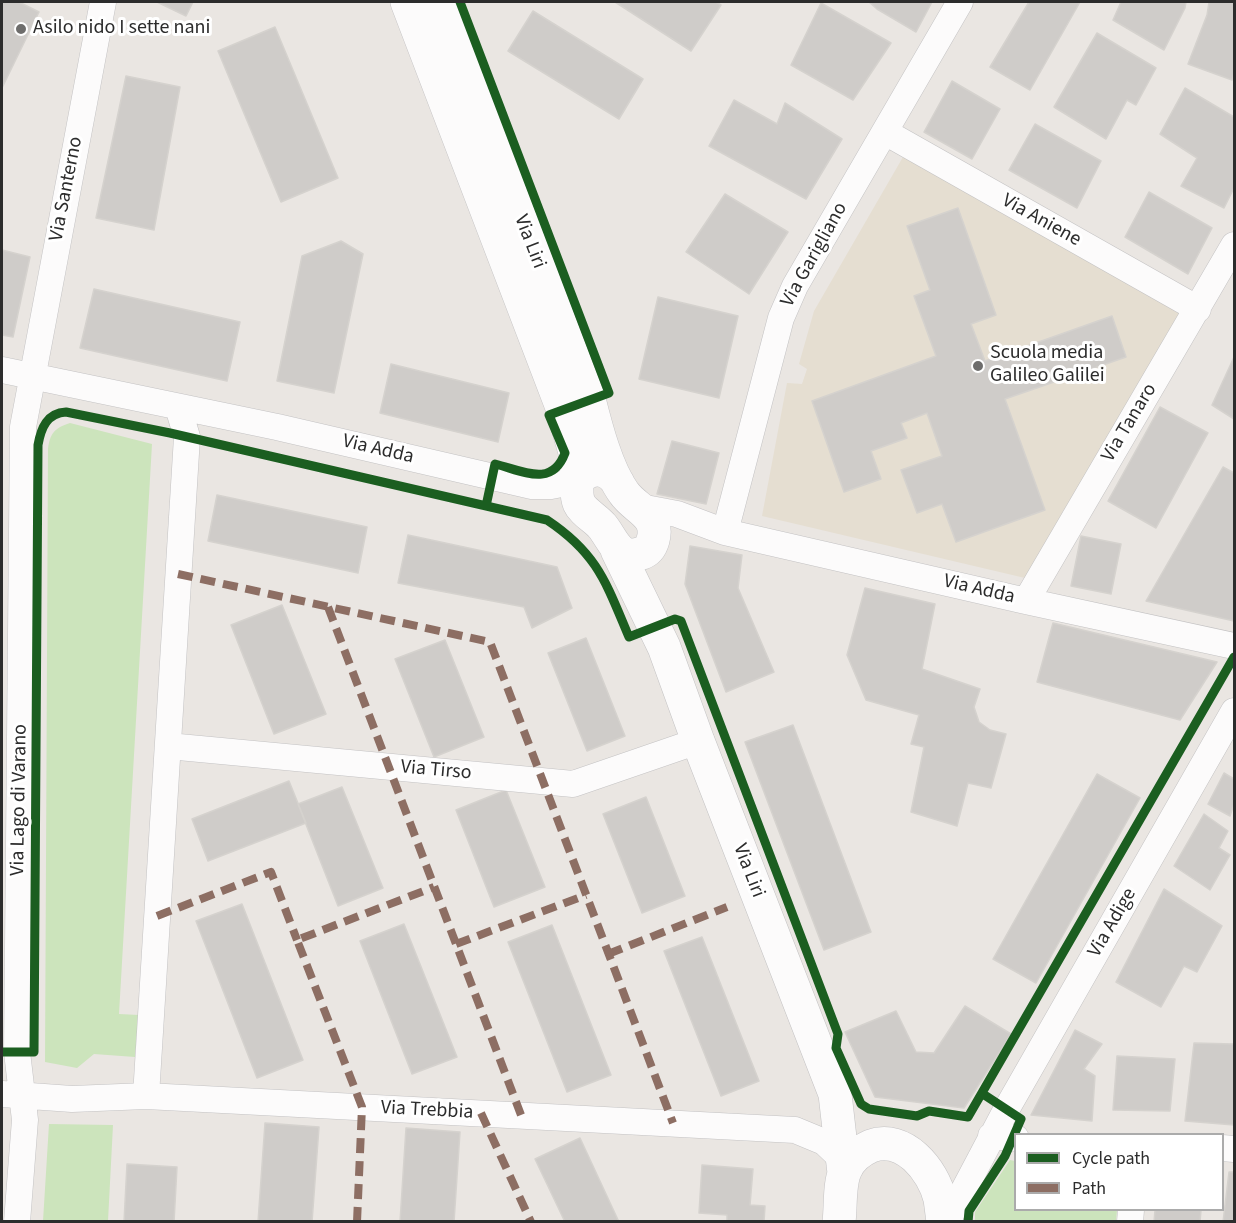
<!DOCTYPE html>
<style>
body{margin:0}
#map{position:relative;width:1236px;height:1223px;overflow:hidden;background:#eae6e2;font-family:"Source Sans 3",sans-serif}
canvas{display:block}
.frame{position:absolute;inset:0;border:3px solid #2c2c2c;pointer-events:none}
.legend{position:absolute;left:1014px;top:1133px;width:210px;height:78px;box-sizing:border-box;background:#fff;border:2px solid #ababab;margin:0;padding:8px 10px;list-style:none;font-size:18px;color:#2c2c2c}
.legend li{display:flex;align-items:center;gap:12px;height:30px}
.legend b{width:30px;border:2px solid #ababab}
</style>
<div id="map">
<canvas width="1236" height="1223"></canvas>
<div class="frame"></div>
<ul class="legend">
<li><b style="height:8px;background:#1b5e20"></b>Cycle path</li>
<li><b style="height:8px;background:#8d6e63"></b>Path</li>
</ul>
</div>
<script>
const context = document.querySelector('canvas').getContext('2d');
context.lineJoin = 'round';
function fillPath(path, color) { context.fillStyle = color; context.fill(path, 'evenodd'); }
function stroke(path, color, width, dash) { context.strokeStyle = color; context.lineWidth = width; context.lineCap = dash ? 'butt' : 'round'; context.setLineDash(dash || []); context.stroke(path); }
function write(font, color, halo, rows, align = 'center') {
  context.font = font + ' "Source Sans 3",sans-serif'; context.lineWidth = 6; context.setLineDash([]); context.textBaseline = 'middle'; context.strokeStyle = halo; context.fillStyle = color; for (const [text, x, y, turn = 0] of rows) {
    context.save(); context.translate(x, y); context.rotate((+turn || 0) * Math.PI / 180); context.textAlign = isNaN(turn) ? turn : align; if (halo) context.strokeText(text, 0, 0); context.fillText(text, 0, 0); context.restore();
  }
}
const education = new Path2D(`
 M903,157l282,158 -160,263 -263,-62 25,-133 15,1 5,-15 -8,-5 15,-53z`);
const green = new Path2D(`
 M70,423l82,21 -33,570 20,1 -4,42 -41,-3 -17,14 -32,-6 3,-613c2,-15 6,-21 22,-26z
 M49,1124l64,1 -5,96h-65z
 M1010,1160l5,1 1,49h101l-1,11h-141v-9z`);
const building = new Path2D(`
 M2,2h17l20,10 -37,76z
 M157,2h36l-7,14z
 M615,2h101l5,3 -30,46z
 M869,2h63l-16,30 -39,-23z
 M1029,2h51l-50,88 -40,-23z
 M1121,2h65l-1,6 -21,42 -51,-30z
 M1209,2h25v71l-2,7 -44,-16 19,-49z
 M821,3l70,40 -38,57 -62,-35z
 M533,11l110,68 -24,40 -111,-68z
 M275,27l63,151 -57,24 -63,-151z
 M1097,33l59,35 -20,37 -9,-5 -21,39 -52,-32z
 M126,76l54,11 -26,143 -58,-12z
 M952,81l48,28 -28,50 -48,-27z
 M1185,88l49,29v71l-10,20 -43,-22 16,-28 -37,-24z
 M734,100l43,24 8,-21 57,36 -36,60 -97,-53z
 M1035,124l66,37 -24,47 -68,-38z
 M1149,192l63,36 -24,46 -63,-37z
 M725,194l63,38 -39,62 -63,-42z
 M958,208l38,107 -25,9 14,37 127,-45 14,41 -121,42 40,111 -89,32 -14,-38 -25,9 -16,-43 41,-14 -15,-43 -26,10 6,15 -36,13 10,28 -37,13 -32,-91 124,-45 -22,-60 16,-6 -23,-64z
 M341,241l22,13 -29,139 -57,-12 25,-125z
 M2,250l28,7 -17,80 -11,-2z
 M94,289l146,33 -13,59 -147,-33z
 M658,297l80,19 -19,82 -80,-19z
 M1234,357v62l-22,-14z
 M391,364l118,29 -11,49 -118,-29z
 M1160,407l48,26 -52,95 -48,-27z
 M672,441l47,12 -13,51 -49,-10z
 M1223,467l11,6v148l-88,-20z
 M217,495l150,32 -9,46 -150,-32z
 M408,535l149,32 15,41 -40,20 -8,-21 -126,-24z
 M1081,536l40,8 -10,50 -40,-8z
 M690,546l52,9 -4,33 36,84 -48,20 -41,-108z
 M865,588l70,16 -13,65 58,20 -6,18 5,15 11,8 16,4 -15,54 -23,-5 -11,43 -46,-14 13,-65 -13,-3 8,-29 -53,-15 -19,-45z
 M282,605l44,109 -52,20 -43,-109z
 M1053,623l164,39 -37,58 -143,-38z
 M586,638l39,98 -38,15 -39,-98z
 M445,640l39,97 -50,20 -39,-98z
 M793,725l78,207 -47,18 -79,-208z
 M1224,773l10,6v25l-4,12 -22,-12z
 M1097,774l43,24 -104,185 -43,-24z
 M289,781l17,42 -98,38 -16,-42z
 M342,787l41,101 -45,18 -40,-102z
 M506,790l39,97 -51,20 -38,-97z
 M646,797l39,99 -43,17 -39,-99z
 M1204,814l24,17 -9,17 11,7 -20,35 -36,-24z
 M1164,889l58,37 -25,46 -13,-6 -23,41 -45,-25z
 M242,904l61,156 -46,18 -61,-157z
 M404,924l53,133 -45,17 -52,-133z
 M552,925l59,150 -44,17 -59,-150z
 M702,937l57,144 -38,15 -57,-145z
 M965,1006l46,28 -47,74 -89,-11 -30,-65 51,-21 20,41 18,1z
 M1075,1030l27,14 -18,25 11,7 -3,45 -61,-6z
 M1194,1043l40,1v81l-49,-4z
 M1117,1056l58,3 -5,52 -57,-1z
 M265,1123l54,4 -7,95h-54z
 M406,1128l54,4 -6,90h-54z
 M580,1138l39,84h-54l-30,-63z
 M127,1164l50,3 -3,55h-50z
 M702,1165l51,4 -3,36 15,1 -1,16h-37v-7l-28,-2z
 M1229,1172h5v50h-11z
 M1155,1210h46l-1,12h-46z`);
const street = new Path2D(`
 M885,132l313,177
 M2,370l275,57 255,59h19l26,-5
 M640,507l37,7 48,18 301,69 208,45
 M725,532l56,-214 14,-32 165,-284
 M1026,601l208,-356
 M168,746l405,38 125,-43
 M2,1094l70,5 74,-3 649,34 29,12 19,18
 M146,1096l41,-659 -9,-30
 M991,1136l25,2
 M1222,1148l12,1
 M17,1222l8,-102 -8,-68 6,-625 80,-425
 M947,1222l59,-112 228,-399
 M1130,1222l1,-12`);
const secondary = new Path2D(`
 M407,2l156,408 13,46 1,25
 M439,2l150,397c7,28 18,71 35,94 11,16 36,22 29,47 -2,7 -5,11 -11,13 -24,9 -29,-14 -40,-27 -7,-8 -19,-14 -23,-23 -3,-7 -2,-15 -2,-22 13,-15 30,-15 41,2
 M617,550l47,97 34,94 137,353 9,79
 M839,1222c2,-16 0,-37 6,-51 4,-11 15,-20 26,-25 33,-12 62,24 69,53 1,7 2,15 3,23`);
const quiet = new Path2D(`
 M178,574l312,68 183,481
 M328,607l193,508
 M157,916l114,-44 26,68
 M456,944l130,-49
 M608,954l119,-47
 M481,1113l50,109
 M357,1222l5,-115 -65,-167 137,-53`);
const cycleway = new Path2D(`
 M460,2l149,391 -60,22 16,38c-13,35 -42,18 -70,11l-9,42
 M2,1052h32l4,-607c3,-17 9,-32 28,-33l104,21 377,87c51,34 59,63 82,117l46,-18 6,2 157,413 -2,14 25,56 8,5 48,7 12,-5 39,6 266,-460
 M968,1222l1,-11 36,-55 16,-37 -38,-25`);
const markers = [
 [21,29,6,"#6e6d6c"],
 [978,366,6,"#6e6d6c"]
];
const poiNames = [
 ["Asilo nido I sette nani",33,29],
 ["Scuola media",990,354],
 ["Galileo Galilei",990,377]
];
const streetNames = [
 ["Via Santerno",67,189,-79],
 ["Via Aniene",1041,221,29],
 ["Via Liri",529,242,69],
 ["Via Garigliano",815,255,-61],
 ["Via Tanaro",1130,423,-59],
 ["Via Adda",378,450,13],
 ["Via Adda",979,590,13],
 ["Via Tirso",436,771,5],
 ["Via Lago di Varano",20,800,-89],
 ["Via Liri",748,871,69],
 ["Via Adige",1113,923,-60],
 ["Via Trebbia",427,1111,3]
];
fillPath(education, '#e5ded1');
fillPath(green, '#cce4bc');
fillPath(building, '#cfccc9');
stroke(building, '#d5d2ce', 1.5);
stroke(street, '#c3c2c3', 27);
stroke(secondary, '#c3c2c3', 34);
stroke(street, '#fcfbfb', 26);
stroke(secondary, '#fcfbfb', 33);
stroke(quiet, '#8d6e63', 8, [15, 8]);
stroke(cycleway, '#1b5e20', 9);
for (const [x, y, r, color] of markers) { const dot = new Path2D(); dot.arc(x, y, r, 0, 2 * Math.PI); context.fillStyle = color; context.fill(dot); stroke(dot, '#fff', 2); }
write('20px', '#2c2c2c', '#fff', poiNames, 'left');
write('20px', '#2c2c2c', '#fff', streetNames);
</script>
